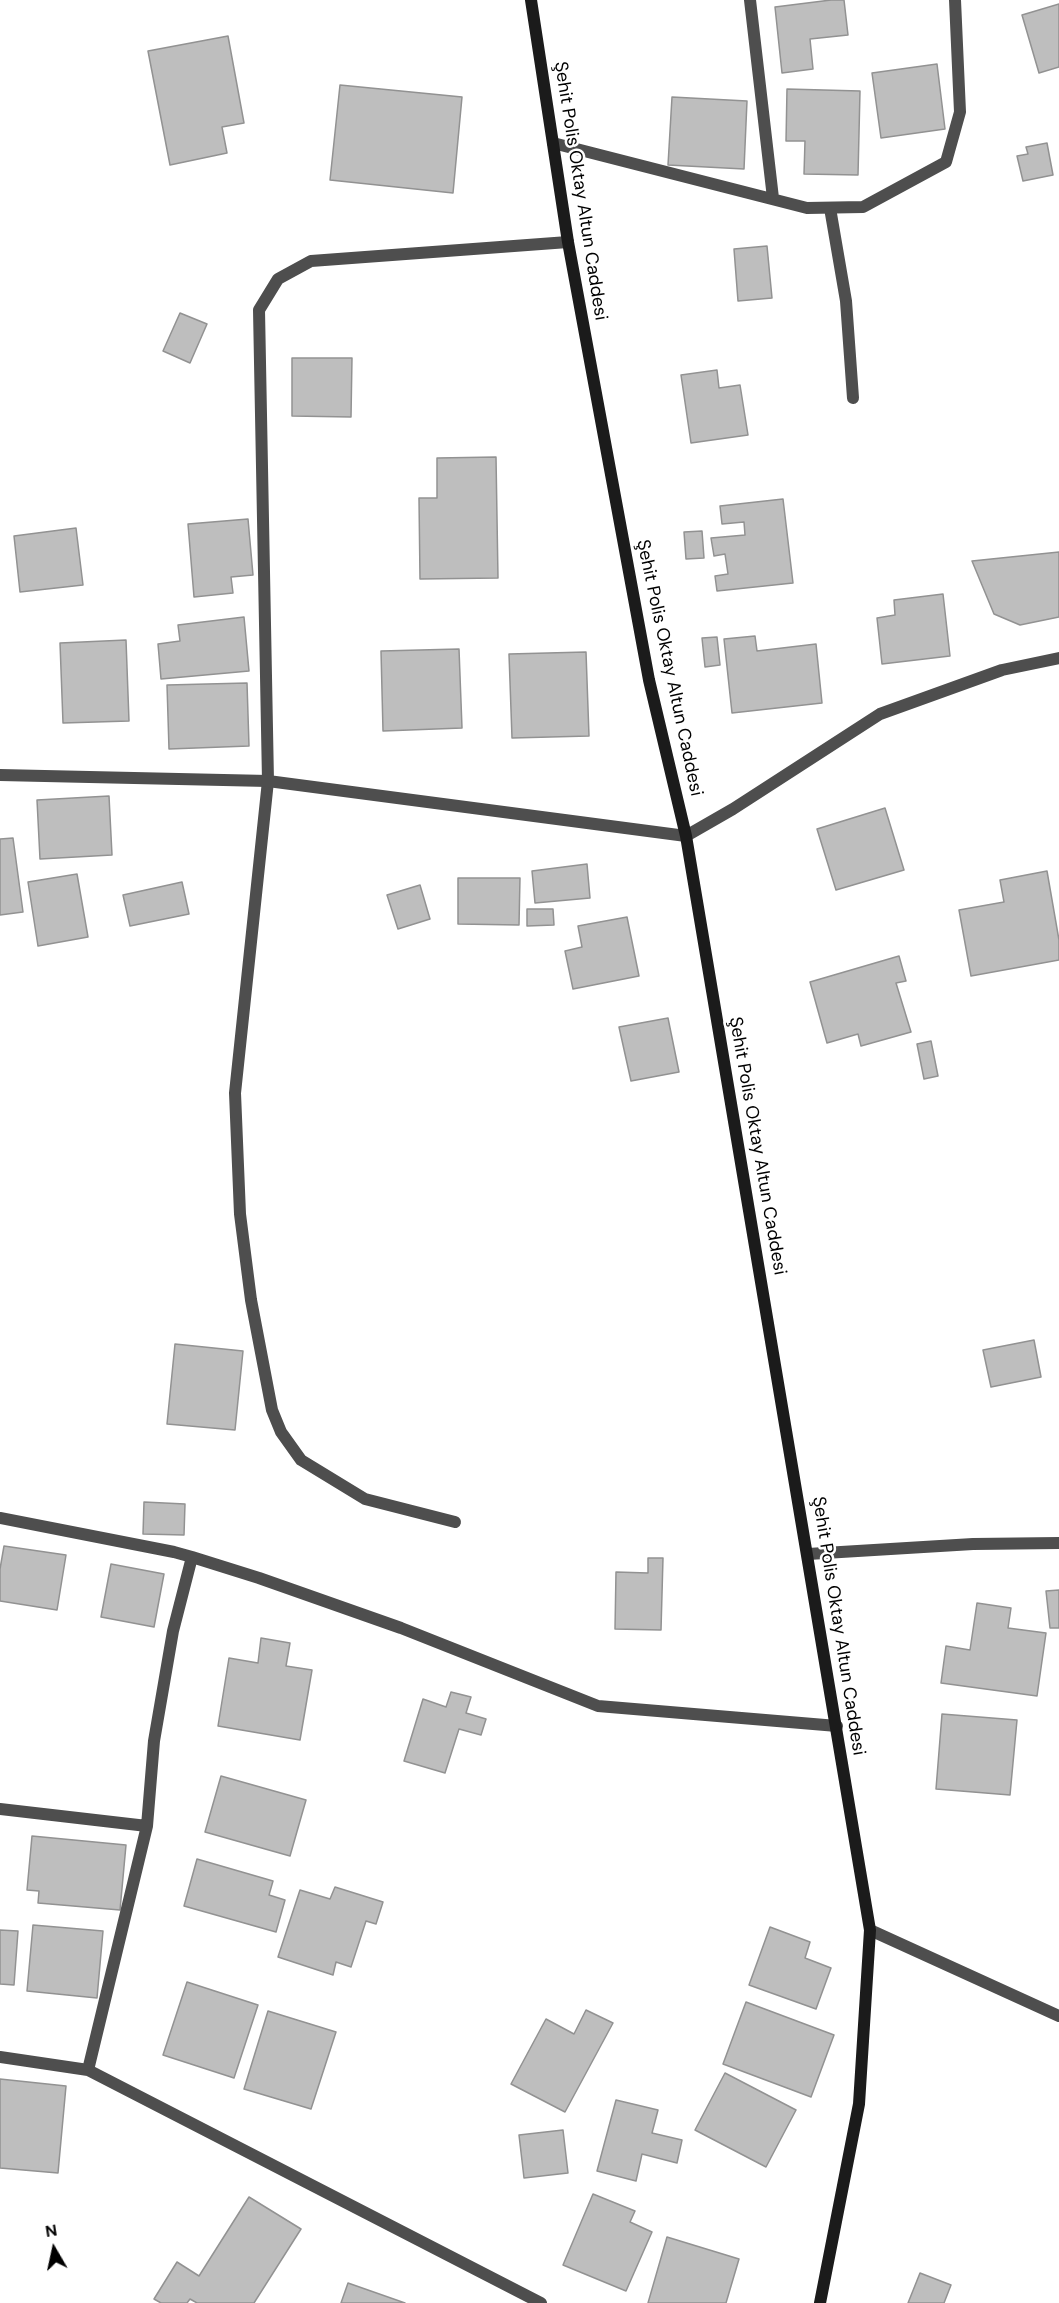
<!DOCTYPE html>
<meta charset="utf-8">
<style>
body{margin:0}
#map{position:relative;width:1059px;height:2303px;overflow:hidden;background:#fff;font-family:"DM Sans",sans-serif}
canvas{display:block}
.north{position:absolute;left:24px;top:2219px;width:60px;height:60px;-webkit-text-stroke:4px #fff;paint-order:stroke;rotate:351deg;font-size:16px;font-weight:700;line-height:24px;text-align:center;color:#000}
.north::after{content:'';display:block;margin:auto;width:21px;height:27px;background:#000;clip-path:polygon(50% 0,100% 100%,50% 72%,0 100%)}
</style>
<div id="map">
<canvas width="1059" height="2303"></canvas>
<div class="north">N</div>
</div>
<script>
const context = document.querySelector('canvas').getContext('2d');
context.lineJoin = 'round';
function fillPath(path, color) { context.fillStyle = color; context.fill(path, 'evenodd'); }
function stroke(path, color, width, dash) { context.strokeStyle = color; context.lineWidth = width; context.lineCap = dash ? 'butt' : 'round'; context.setLineDash(dash || []); context.stroke(path); }
function write(font, color, halo, rows, align = 'center') {
  context.font = font + ' "DM Sans",sans-serif'; context.lineWidth = 5; context.setLineDash([]); context.textBaseline = 'middle'; context.strokeStyle = halo; context.fillStyle = color; for (const [text, x, y, turn = 0] of rows) {
    context.save(); context.translate(x, y); context.rotate((+turn || 0) * Math.PI / 180); context.textAlign = isNaN(turn) ? turn : align; if (halo) context.strokeText(text, 0, 0); context.fillText(text, 0, 0); context.restore();
  }
}
const building = new Path2D(`
 M831,0h13l4,35 -38,4 3,30 -31,4 -7,-66z
 M1059,4v63l-20,6 -17,-58z
 M228,36l16,87 -22,4 5,26 -57,12 -22,-114z
 M937,64l8,65 -64,9 -9,-65z
 M340,85l122,12 -9,96 -123,-13z
 M787,89l73,2 -2,84 -54,-1 1,-33h-19z
 M672,97l75,4 -3,68 -76,-4z
 M1047,143l6,32 -30,6 -6,-25 11,-2 -2,-7z
 M767,246l5,52 -34,3 -4,-52z
 M180,313l27,11 -17,39 -27,-12z
 M292,358h60l-1,59 -59,-1z
 M717,370l2,18 21,-3 8,50 -57,8 -10,-68z
 M496,457l2,121 -78,1 -1,-81h18v-40z
 M783,499l10,84 -76,8 -2,-15 13,-2 -3,-20 -11,2 -3,-18 34,-3 -1,-13 -22,2 -2,-18z
 M248,519l5,56 -22,2 2,16 -39,4 -6,-73z
 M76,528l7,57 -63,7 -6,-56z
 M702,531l2,27 -18,1 -2,-27z
 M1059,552v65l-39,8 -26,-11 -22,-53z
 M943,594l7,62 -68,8 -5,-46 18,-3 -1,-15z
 M244,617l5,54 -88,8 -3,-35 22,-3 -2,-16z
 M755,636l2,15 59,-7 6,59 -90,10 -8,-74z
 M717,637l3,28 -15,2 -3,-29z
 M126,640l3,81 -66,2 -3,-80z
 M459,649l3,79 -79,3 -2,-80z
 M586,652l3,84 -77,2 -3,-84z
 M247,683l2,63 -80,3 -2,-64z
 M109,796l3,59 -72,4 -3,-59z
 M885,808l19,62 -68,20 -19,-61z
 M13,838l10,74 -23,3v-76z
 M587,864l3,34 -55,5 -3,-32z
 M1047,871l12,69v20l-88,16 -12,-66 45,-8 -4,-22z
 M77,874l11,63 -50,9 -10,-64z
 M458,878h62l-1,47 -61,-1z
 M182,882l7,32 -59,12 -7,-31z
 M420,885l10,34 -32,10 -11,-34z
 M527,909h26l1,16 -27,1z
 M627,917l12,59 -66,13 -8,-38 17,-4 -4,-21z
 M899,956l7,25 -10,2 15,49 -50,14 -3,-12 -31,9 -17,-61z
 M668,1018l11,54 -48,9 -12,-54z
 M931,1041l7,35 -14,3 -7,-35z
 M1034,1340l7,37 -50,10 -8,-37z
 M175,1344l68,7 -8,79 -68,-6z
 M144,1502l41,2 -1,31 -41,-1z
 M4,1546l62,9 -9,55 -57,-9v-32z
 M648,1558h15l-2,72 -46,-1 1,-57 32,1z
 M111,1564l53,10 -10,53 -53,-10z
 M1059,1590v38h-9l-4,-37z
 M977,1603l34,5 -3,20 38,5 -9,63 -96,-13 5,-37 24,4z
 M261,1638l29,5 -4,23 26,4 -12,70 -82,-14 11,-68 29,5z
 M451,1692l20,5 -5,16 20,6 -5,16 -22,-6 -14,44 -41,-12 19,-62 23,8z
 M942,1714l75,6 -7,75 -74,-6z
 M221,1776l85,24 -16,56 -85,-24z
 M32,1836l94,9 -6,65 -82,-7 1,-12 -12,-1z
 M197,1859l76,22 -4,14 16,5 -9,32 -92,-26z
 M335,1887l48,15 -7,22 -10,-3 -15,46 -15,-5 -3,13 -55,-18 22,-67 30,9z
 M33,1925l70,6 -6,67 -70,-7z
 M770,1927l40,15 -5,16 26,10 -15,41 -67,-24z
 M0,1930l18,1 -4,54 -14,-1z
 M187,1982l71,23 -24,73 -71,-23z
 M746,2002l88,33 -23,62 -88,-33z
 M586,2010l27,13 -48,89 -54,-28 35,-65 28,15z
 M268,2011l68,21 -25,77 -67,-20z
 M725,2073l71,37 -30,57 -71,-37z
 M0,2079l66,7 -8,87 -58,-5z
 M616,2100l42,10 -6,23 30,7 -5,23 -35,-9 -6,27 -39,-10z
 M563,2130l5,43 -44,5 -5,-43z
 M593,2194l42,17 -5,11 22,10 -26,59 -63,-26z
 M249,2197l52,32 -47,74h-57l-7,-4 -3,4h-26l-7,-4 23,-37 22,14z
 M667,2237l72,22 -13,44h-78z
 M920,2273l31,12 -7,18h-36z
 M348,2283l57,20h-64z`);
const lane = new Path2D(`
 M830,208l16,93 7,97
 M268,781l-33,312 5,121 11,86 21,110 9,22 20,28 64,39 90,23`);
const street = new Path2D(`
 M750,0l23,198
 M553,143l254,65 56,-1 83,-45 14,-50 -5,-112
 M0,775l268,6 418,55 47,-27 147,-95 122,-44 57,-12
 M268,781l-9,-471 19,-31 33,-18 257,-19
 M0,1518l174,34 18,5 -19,74 -19,110 -7,85 -59,244
 M808,1554l165,-10 86,-1
 M192,1557l67,21 142,50 197,78 239,20
 M0,1809l147,17
 M870,1930l189,86
 M0,2057l88,13 453,233`);
const secondary = new Path2D(`
 M531,0l37,242 81,438 37,156 184,1094 -11,174 -39,199`);
const streetNames = [
 ["Şehit Polis Oktay Altun Caddesi",580,191,81],
 ["Şehit Polis Oktay Altun Caddesi",669,668,78],
 ["Şehit Polis Oktay Altun Caddesi",757,1146,80],
 ["Şehit Polis Oktay Altun Caddesi",838,1626,81]
];
fillPath(building, '#bebebe');
stroke(building, '#929292', 1.5);
stroke(lane, '#4e4e4e', 12);
stroke(street, '#4e4e4e', 12);
stroke(secondary, '#1b1b1b', 12);
write('18px', '#000', '#fff', streetNames);
</script>
